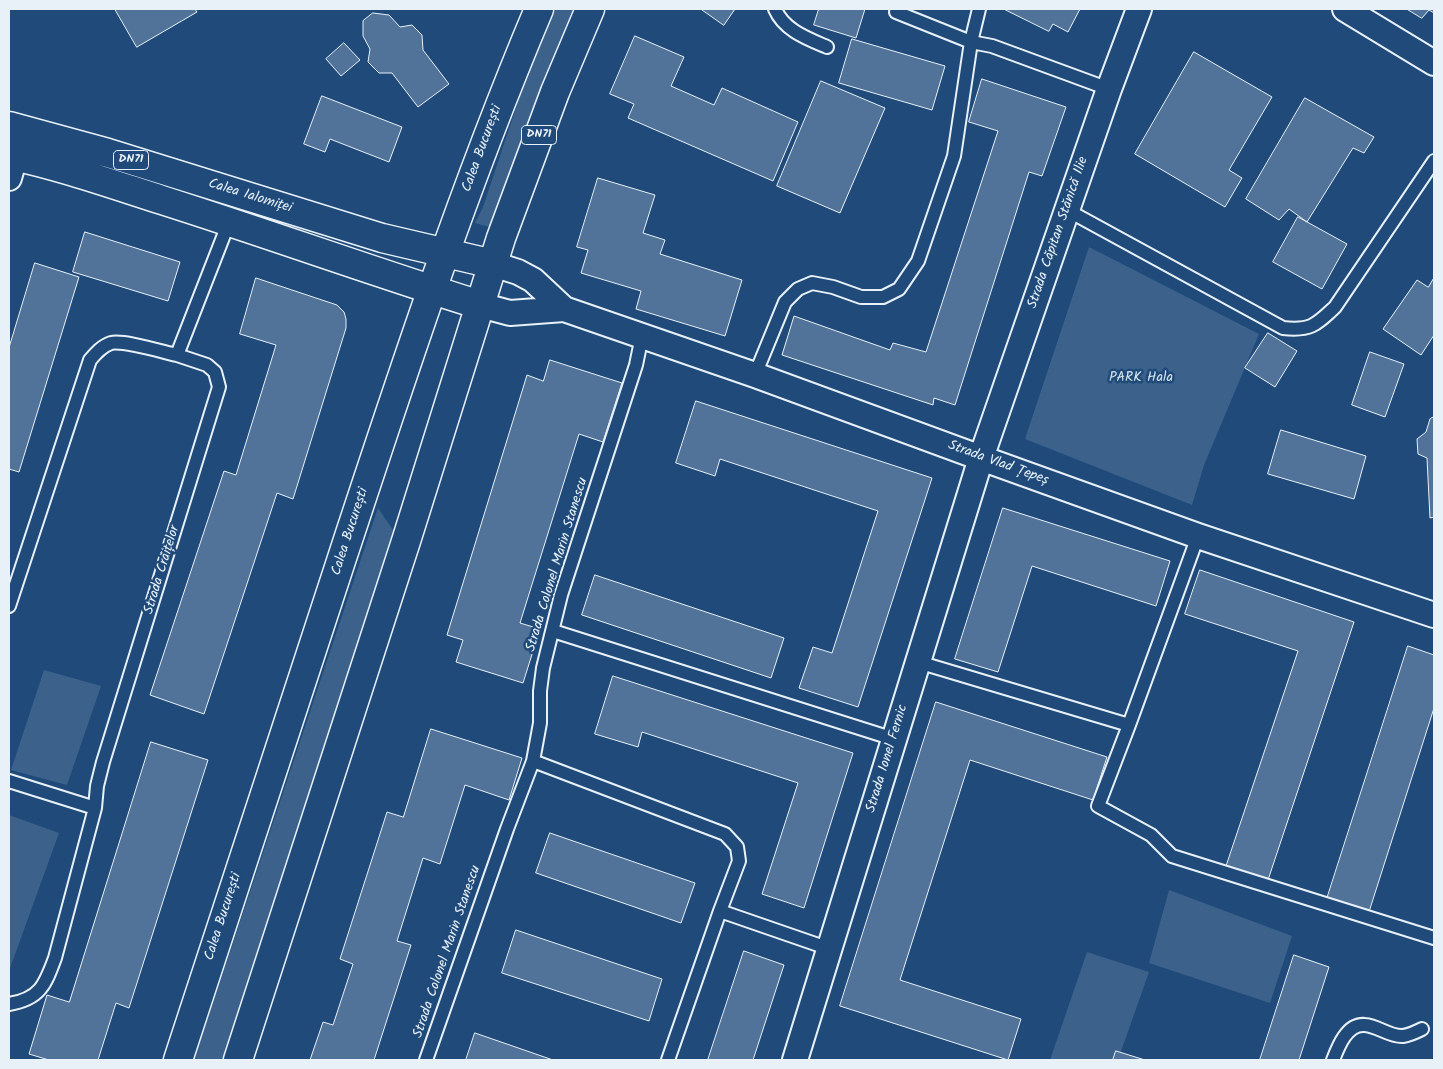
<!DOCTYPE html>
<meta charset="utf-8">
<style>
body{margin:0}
#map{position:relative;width:1443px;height:1069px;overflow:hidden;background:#1f4a7a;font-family:Kalam,sans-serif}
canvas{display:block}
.frame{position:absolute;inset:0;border:10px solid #e8f1f8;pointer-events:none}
</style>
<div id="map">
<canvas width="1443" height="1069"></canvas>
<div class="frame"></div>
</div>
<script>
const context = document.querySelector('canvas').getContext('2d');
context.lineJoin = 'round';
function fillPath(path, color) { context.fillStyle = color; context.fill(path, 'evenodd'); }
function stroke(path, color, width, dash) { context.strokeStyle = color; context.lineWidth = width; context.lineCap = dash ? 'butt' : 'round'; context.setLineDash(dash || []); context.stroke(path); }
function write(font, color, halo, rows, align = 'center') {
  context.font = font + ' Kalam,sans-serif'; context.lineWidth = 5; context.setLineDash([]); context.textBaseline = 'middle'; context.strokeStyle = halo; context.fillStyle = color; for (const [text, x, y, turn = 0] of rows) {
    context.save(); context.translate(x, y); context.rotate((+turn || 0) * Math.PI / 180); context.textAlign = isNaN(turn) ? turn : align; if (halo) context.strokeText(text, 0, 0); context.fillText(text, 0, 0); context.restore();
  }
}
const green = new Path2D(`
 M556,9h25l-88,219 -18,-5 8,-16 57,-171z
 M1089,247l170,87 -55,131 -12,40 -167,-66z
 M378,508l19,28 -171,524h-32z
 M44,670l57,16 -34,99 -56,-15z
 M9,815l50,18 -50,138z
 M1169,890l123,46 -22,67 -121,-40z
 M1087,952l62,20 -31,88h-68z`);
const building = new Path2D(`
 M115,9h80l2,3 -60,35z
 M701,9h34l-11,16z
 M819,9h46l-9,29 -42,-13z
 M1004,9h76l-12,23 -15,-8 -4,7z
 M1407,9h27v4l-5,-3 -7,8z
 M373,13l16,2 11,12 12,-2 10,10 1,15 26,34 -31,23 -26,-34h-13l-11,-11 2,-13 -7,-13v-15z
 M635,36l49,21 -13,29 43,19 8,-17 76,34 -25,59 -145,-63 6,-14 -24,-10z
 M852,39l93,27 -13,44 -93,-27z
 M344,43l16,17 -19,16 -15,-17z
 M1194,52l78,45 -43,73 13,8 -17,29 -90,-53z
 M982,79l84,28 -24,69 -13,-4 -74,233 -21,-7 -1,7 -151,-50 12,-39 96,34 3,-7 33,9 72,-221 -29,-9z
 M821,81l64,27 -45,105 -63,-27z
 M322,96l80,31 -13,35 -59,-23 -5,13 -21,-8z
 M1305,98l69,39 -10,16 -11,-5 -46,74 -18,-13 -10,11 -33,-21z
 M598,178l57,17 -12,38 22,7 -5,14 82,26 -17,56 -89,-27 5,-18 -60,-18 7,-23 -11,-3z
 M1298,217l49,27 -25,45 -49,-27z
 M85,232l95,30 -12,39 -95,-29z
 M35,263l44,14 -60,195 -10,-3v-121z
 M256,278l81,27 7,7 2,7v9l-53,171 -16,-6 -73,221 -54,-19 74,-224 12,4 40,-130 -36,-11z
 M1434,278v57l-13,20 -38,-26 34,-49 11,7z
 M1268,333l29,18 -22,36 -30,-19z
 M1370,352l34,12 -19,53 -33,-12z
 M550,360l72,23 -19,59 -24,-8 -59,189 20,6 -17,54 -67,-21 7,-22 -16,-5 80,-260 16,6z
 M696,401l236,77 -74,229 -59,-19 14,-41 19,6 46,-142 -158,-52 -5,17 -39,-13z
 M1434,417v100l-4,1 -3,-60 -9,-4 -1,-15 9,-7 4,-13z
 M1281,430l85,26 -12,43 -86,-25z
 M1003,508l167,53 -14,45 -124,-40 -34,106 -43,-13z
 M1200,570l154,52 -86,258 -42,-14 72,-215 -113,-37z
 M595,575l189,63 -13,40 -189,-63z
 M1408,646l26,9v53l-66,207 -42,-13z
 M613,676l240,77 -49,155 -42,-14 36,-111 -156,-51 -4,15 -43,-13z
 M936,702l171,55 -14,43 -123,-40 -70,220 121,39 -13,41 -168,-54z
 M431,729l91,29 -13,42 -44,-15 -25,79 -17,-6 -26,83 14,4 -37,115h-64l13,-38 10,3 20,-61 -13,-5 47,-147 16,5z
 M151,742l57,18 -79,248 -13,-5 -18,57h-49l-20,-6 18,-59 22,7z
 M550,833l145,50 -14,40 -145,-50z
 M516,930l146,49 -13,42 -147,-48z
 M744,951l40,14 -31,95h-45z
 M1294,955l35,12 -30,93h-39z
 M475,1033l78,27h-87z
 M1116,1051l29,9h-32z`);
const lane = new Path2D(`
 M775,9c9,21 31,29 52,38
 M979,9l-8,33 21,4 117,43
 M1067,210l216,118c28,3 33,-3 52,-21l99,-146
 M755,375l30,-73 13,-13 14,-6 21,4 28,10h22l16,-8 19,-28 36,-105 17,-114 -75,-30
 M1198,536l-69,189 -31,81 53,29 21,21 262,82
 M9,606l81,-246c6,-7 12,-14 21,-17 13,-3 52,9 66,12l52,-133
 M553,631l341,108
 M918,662l211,63
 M533,761l192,73 12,13 2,14 -19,50
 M9,781l86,27 -40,150c-10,27 -15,41 -46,46
 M95,808l2,-22 6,-24 116,-375 -4,-15 -8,-7 -30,-10
 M426,1060l81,-231 26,-68 7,-38v-32l3,-23 18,-73 75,-230 6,-29
 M668,1060l52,-149 110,38
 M1333,1060c5,-13 14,-37 32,-35 13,1 25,12 38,11 7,-1 13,-4 19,-7`);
const street = new Path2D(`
 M1345,9l89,54
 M9,178l11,-39
 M493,264l25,8 15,8 31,29 191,66 226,83 217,78 236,79
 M480,305l30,8 54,-4
 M795,1060l186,-602 128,-369 30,-80`);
const primary = new Path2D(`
 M9,126l99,27 274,85 111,26
 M9,155c52,11 103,29 153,45 107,34 212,72 318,105
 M178,1060c54,-166 109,-333 163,-499 61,-186 122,-372 198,-552
 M238,1060l169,-522 94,-300 54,-146 35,-83`);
const shields = [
 [539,135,35],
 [131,160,35]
];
const shieldNames = [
 ["DN71",539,135],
 ["DN71",131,160]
];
const streetNames = [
 ["Calea București",483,149,-70],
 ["Calea Ialomiței",250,197,17],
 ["Strada Căpitan Stănică Ilie",1059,233,-71],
 ["Strada Vlad Țepeș",998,464,20],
 ["Calea București",351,532,-72],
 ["Strada Colonel Marin Stanescu",558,565,-73],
 ["Strada Crăițelor",163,570,-73],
 ["Strada Ionel Fernic",888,759,-73],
 ["Calea București",224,917,-72],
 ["Strada Colonel Marin Stanescu",448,952,-71]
];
const parkNames = [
 ["PARK Hala",1141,379]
];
fillPath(green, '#3c628c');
fillPath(building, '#517399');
stroke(building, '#e8f1f8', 1);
stroke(lane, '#e8f1f8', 16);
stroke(street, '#e8f1f8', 28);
stroke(primary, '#e8f1f8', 31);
stroke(lane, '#1f4a7a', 12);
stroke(street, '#1f4a7a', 24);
stroke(primary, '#1f4a7a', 28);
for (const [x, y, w] of shields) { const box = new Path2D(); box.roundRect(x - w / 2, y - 9.5, w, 19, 4); context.fillStyle = '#1f4a7a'; context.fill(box); stroke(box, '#e8f1f8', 1); }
write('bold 12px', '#e8f1f8', null, shieldNames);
write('14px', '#e8f1f8', '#1f4a7a', streetNames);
write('14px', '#d7e3ed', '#1f4a7a', parkNames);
</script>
